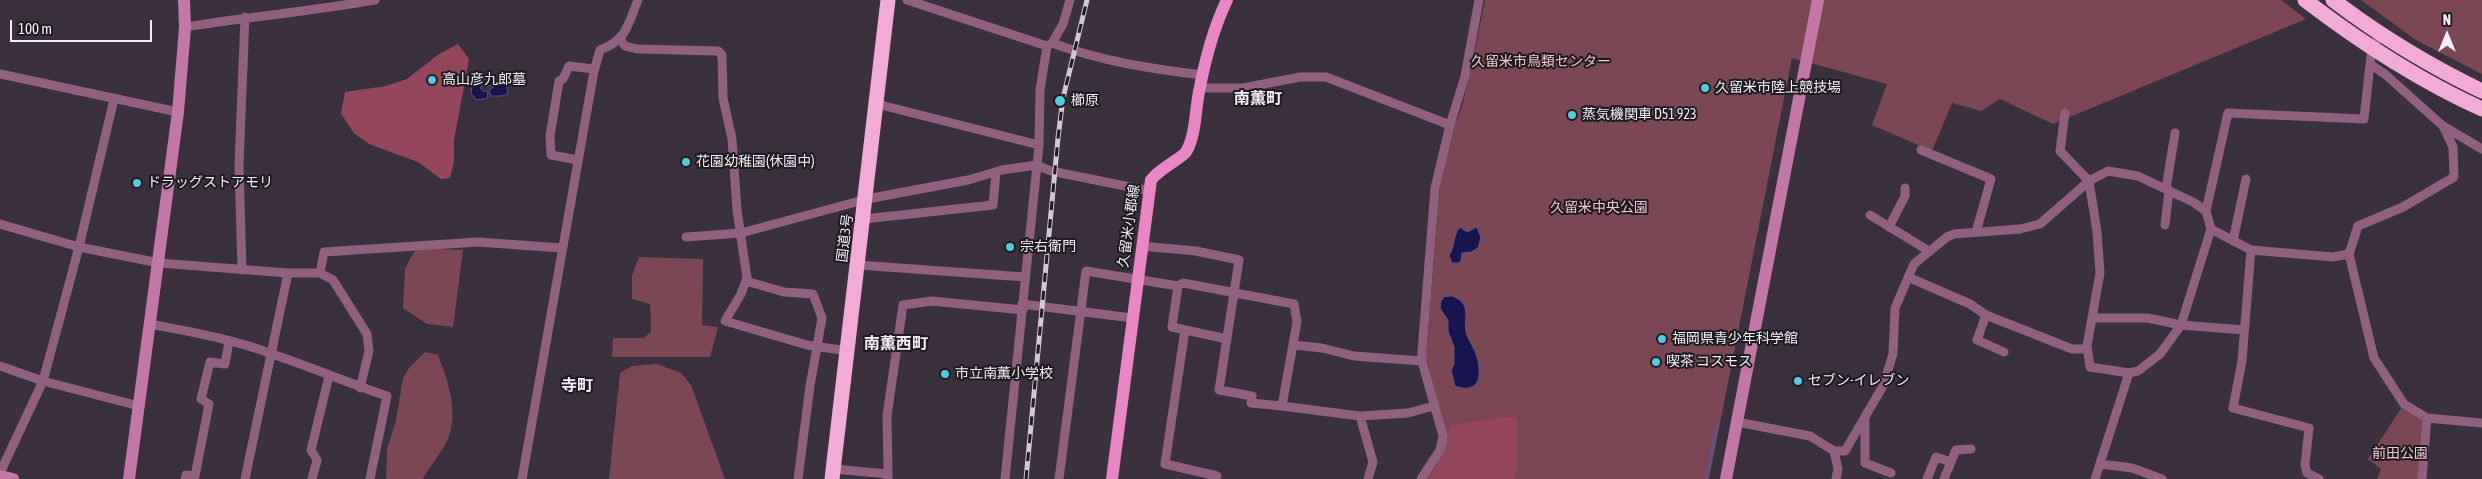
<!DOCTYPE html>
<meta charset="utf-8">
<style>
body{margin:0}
#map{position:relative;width:2482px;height:479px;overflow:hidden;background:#3b303e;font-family:"Asap Condensed",sans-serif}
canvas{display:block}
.north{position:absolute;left:2422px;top:10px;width:50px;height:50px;-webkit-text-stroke:4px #1f1a20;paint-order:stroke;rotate:0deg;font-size:14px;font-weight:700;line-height:20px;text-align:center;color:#f5eef7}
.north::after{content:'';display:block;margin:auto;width:18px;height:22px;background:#f5eef7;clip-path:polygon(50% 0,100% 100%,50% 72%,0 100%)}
.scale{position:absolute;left:10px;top:20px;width:142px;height:22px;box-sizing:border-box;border:2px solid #f5eef7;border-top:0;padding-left:6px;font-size:15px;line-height:18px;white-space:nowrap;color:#f5eef7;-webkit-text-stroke:4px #1f1a20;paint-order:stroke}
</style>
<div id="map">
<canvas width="2482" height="479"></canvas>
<div class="north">N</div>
<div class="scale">100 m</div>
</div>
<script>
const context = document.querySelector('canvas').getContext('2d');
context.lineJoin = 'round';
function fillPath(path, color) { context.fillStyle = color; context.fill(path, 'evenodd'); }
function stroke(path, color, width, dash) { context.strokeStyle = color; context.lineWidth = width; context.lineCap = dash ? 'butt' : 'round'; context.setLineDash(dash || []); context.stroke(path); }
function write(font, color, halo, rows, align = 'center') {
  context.font = font + ' "Asap Condensed","Noto Sans JP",sans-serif'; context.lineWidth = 4; context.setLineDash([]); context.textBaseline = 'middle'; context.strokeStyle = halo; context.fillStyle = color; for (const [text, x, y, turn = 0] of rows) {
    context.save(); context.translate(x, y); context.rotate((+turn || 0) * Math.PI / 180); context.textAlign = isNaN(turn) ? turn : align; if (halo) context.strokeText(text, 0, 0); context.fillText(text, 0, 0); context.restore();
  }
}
const green = new Path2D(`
 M1485,0h796l25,19 -253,105 -53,-25 -19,12 -29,-8 -20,48 -60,-26 15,-41 -95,-26 -83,421h-286l25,-37 -22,-85 14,-171 9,-46 13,-34 8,-32z
 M2361,0h121v74l-66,-34z
 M416,248l47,2 -10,77 -26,-3 -24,-16 2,-39z
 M639,257l64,2 -1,66 16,2 -8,30h-98l1,-19h31l7,-6 -1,-28 -18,-5v-24z
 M425,352l13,3c10,26 21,57 10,84 -6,14 -18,26 -25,40h-37l1,-30 9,-29 7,-42 6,-10z
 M657,364l24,9 10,12 34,94h-116l11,-106 12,-7z
 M2404,404l23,14 -5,61h-45l4,-10 -13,-10z`);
const forest = new Path2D(`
 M458,44l11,15 -15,81v22l-4,16 -9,1 -23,-17 -49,-18 -15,-11 -13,-19 4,-22 41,-6 21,-7 32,-25z
 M1500,417h17v51l-3,11h-85l7,-12 15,-41z`);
const water = new Path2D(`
 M493,78v3l7,-1 7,8 1,6 -6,2h-11l-2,-6 6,-4 -12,-1 -3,3 3,3h4l1,7 -11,2 -6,-6 1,-11z
 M1460,227l7,5 10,-5 4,11 -3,10 -7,4 -9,1 -1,8 -3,2h-6l-3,-8c7,-9 3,-19 11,-28z
 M1452,296c5,2 9,4 12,9 4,9 0,19 2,27 2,9 9,16 11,25 5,18 3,38 -22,29l-4,-16 3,-6v-17l-6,-16v-11l-8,-12 1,-7 3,-4z`);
const stream = new Path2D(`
 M1706,479l11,-54`);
const street = new Path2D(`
 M907,0l140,46 5,-3c49,18 99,26 151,32
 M185,27c63,-10 127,-16 190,-27
 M2382,33l-10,15 -2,16 16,11 57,51 39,23
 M620,39l5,7 12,3 81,2 4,4 1,43 9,41 5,71 10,68 -6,16 -16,27 82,24 41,6
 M1052,43l11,-19 7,-24
 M0,74l178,38
 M1200,88h43l57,-11h26l124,48
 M877,104l162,41
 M2065,113l-5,38 29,30 8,51 3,41 -13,73 3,21 39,6 9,-2 22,-17 21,-29 30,-96 -5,-18 22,-98 136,6 6,-55
 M1921,150l70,29 -15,53
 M578,160l-27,-5 -1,-19 9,-55 4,-2 6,-13 25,3
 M2166,189l9,-56
 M1870,215l59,36
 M864,219l129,-14 3,-33
 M0,224l79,23 80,16 129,10h32l13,7 34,54 2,17 -9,37
 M2165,225l4,-35
 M1889,227l16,-31v-8
 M2211,229l40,21 82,7 16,-3 25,104 30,46 23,14 55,5
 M686,237l55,-4 126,-34 101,-19 34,-10 34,-5 15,6 99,20
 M2233,241l13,-62
 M1141,246l55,5 43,9 -20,130 33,6 -1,7 31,3
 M2251,250l-9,111 -9,47 76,20 -4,37 2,8
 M2349,254l9,-28 45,-19 51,-30 -1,-30 -10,-21
 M858,265l167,12
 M242,270l-3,-105 6,-148
 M320,273l4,-21 154,-10 84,6
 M1908,277l62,27 16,11 86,34h15
 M746,281l38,11 29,2 9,24 -12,68 -12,93
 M1178,286l-6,41 55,12
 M1022,304l110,14
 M1986,315l-9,25 27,12
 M2092,318h56l33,7 63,5
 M150,324c41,8 83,15 122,30 39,13 76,29 115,42l-17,83
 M1185,330l-20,134 52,12 -1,3
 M1293,345l29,3 32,8 68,5
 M0,366l43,15 96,25
 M1360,416l48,-3 26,-7
 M1865,418v45l26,10
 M1737,422l73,14 24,15
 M2101,464l31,4 30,11
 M833,469l55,5v5
 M0,473l43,-92 36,-134 35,-148
 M2307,473l12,6
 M888,474l-1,-58 16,-111 29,-4 91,9
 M185,479l1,-4 9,1 14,-72 -8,-5 9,-37 15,2 4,-23
 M245,479l43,-206
 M312,479l5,-19 -6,-10 18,-74
 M522,479l72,-408 6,-21c27,-10 28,-26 38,-50
 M1005,479l34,-334 1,-55 7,-44
 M1059,479l27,-208 92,15 5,-3 111,21 3,18 -15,84 78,10 13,46 -5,17
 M1421,479l19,-29 3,-14 -21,-75v-10l13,-163 15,-63 15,-49 14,-76
 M1836,479l2,-10 -4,-18h11l38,-65 10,-32 2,-46 19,-44 33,-27 7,-3 66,-5 20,-5 49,-43 19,-10 30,5 55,26 13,9
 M1927,479l9,-22 15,5
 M1944,479l12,-29 15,-1
 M2095,479l34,-106
 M2422,479l5,-61`);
const secondary = new Path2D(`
 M0,476l13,3
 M129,479l49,-367 7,-85 -1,-27
 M1726,479l92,-479`);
const primary = new Path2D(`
 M1112,479l39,-299c9,-12 31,-22 35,-28 10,-17 9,-41 13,-60 6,-32 14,-63 28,-92`);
const highway = new Path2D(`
 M2305,0c55,42 113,80 177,109
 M2333,0c46,35 97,66 149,91
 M832,479l56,-479`);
const rail = new Path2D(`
 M1026,479l32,-341 5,-40 24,-98`);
const markers = [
 [432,80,5,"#55cadf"],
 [1705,88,5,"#55cadf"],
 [1060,101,6,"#55cadf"],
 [1572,115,5,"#55cadf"],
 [686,162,5,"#55cadf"],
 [137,183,5,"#55cadf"],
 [1010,247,5,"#55cadf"],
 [1662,339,5,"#55cadf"],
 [1656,362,5,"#55cadf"],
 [945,374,5,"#55cadf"],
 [1798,381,5,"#55cadf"]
];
const parkNames = [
 ["久留米市鳥類センター",1541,62],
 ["久留米中央公園",1599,208],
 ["前田公園",2400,454]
];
const poiNames = [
 ["高山彦九郎墓",442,80],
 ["久留米市陸上競技場",1715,88],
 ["櫛原",1071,101],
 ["蒸気機関車 D51 923",1582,115],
 ["花園幼稚園(休園中)",696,162],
 ["ドラッグストアモリ",147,183],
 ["宗右衛門",1020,247],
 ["福岡県青少年科学館",1672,339],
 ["喫茶 コスモス",1666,362],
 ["市立南薫小学校",955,374],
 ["セブン-イレブン",1808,381]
];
const streetNames = [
 ["久留米小郡線",1129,226,-82],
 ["国道3号",845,238,-83]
];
const quarterNames = [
 ["南薫町",1258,99],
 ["南薫西町",896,344],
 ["寺町",577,386]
];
fillPath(green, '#7b4755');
fillPath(forest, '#93465c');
fillPath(water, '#171450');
stroke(water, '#5a5582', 1);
stroke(stream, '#5a5582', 3);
stroke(street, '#90607e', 9);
stroke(secondary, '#c277a7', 12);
stroke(primary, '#e987c6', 12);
stroke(highway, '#f2abd7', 15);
stroke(rail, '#d1c9d3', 5);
stroke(rail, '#1f1a20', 3, [9]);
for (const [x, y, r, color] of markers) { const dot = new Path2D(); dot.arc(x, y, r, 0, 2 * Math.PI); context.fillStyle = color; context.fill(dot); stroke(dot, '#1f1a20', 2); }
write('14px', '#f3c5cf', '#1f1a20', parkNames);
write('14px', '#f5eef7', '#1f1a20', poiNames, 'left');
write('14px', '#f5eef7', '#1f1a20', streetNames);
write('bold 16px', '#f5eef7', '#1f1a20', quarterNames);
</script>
